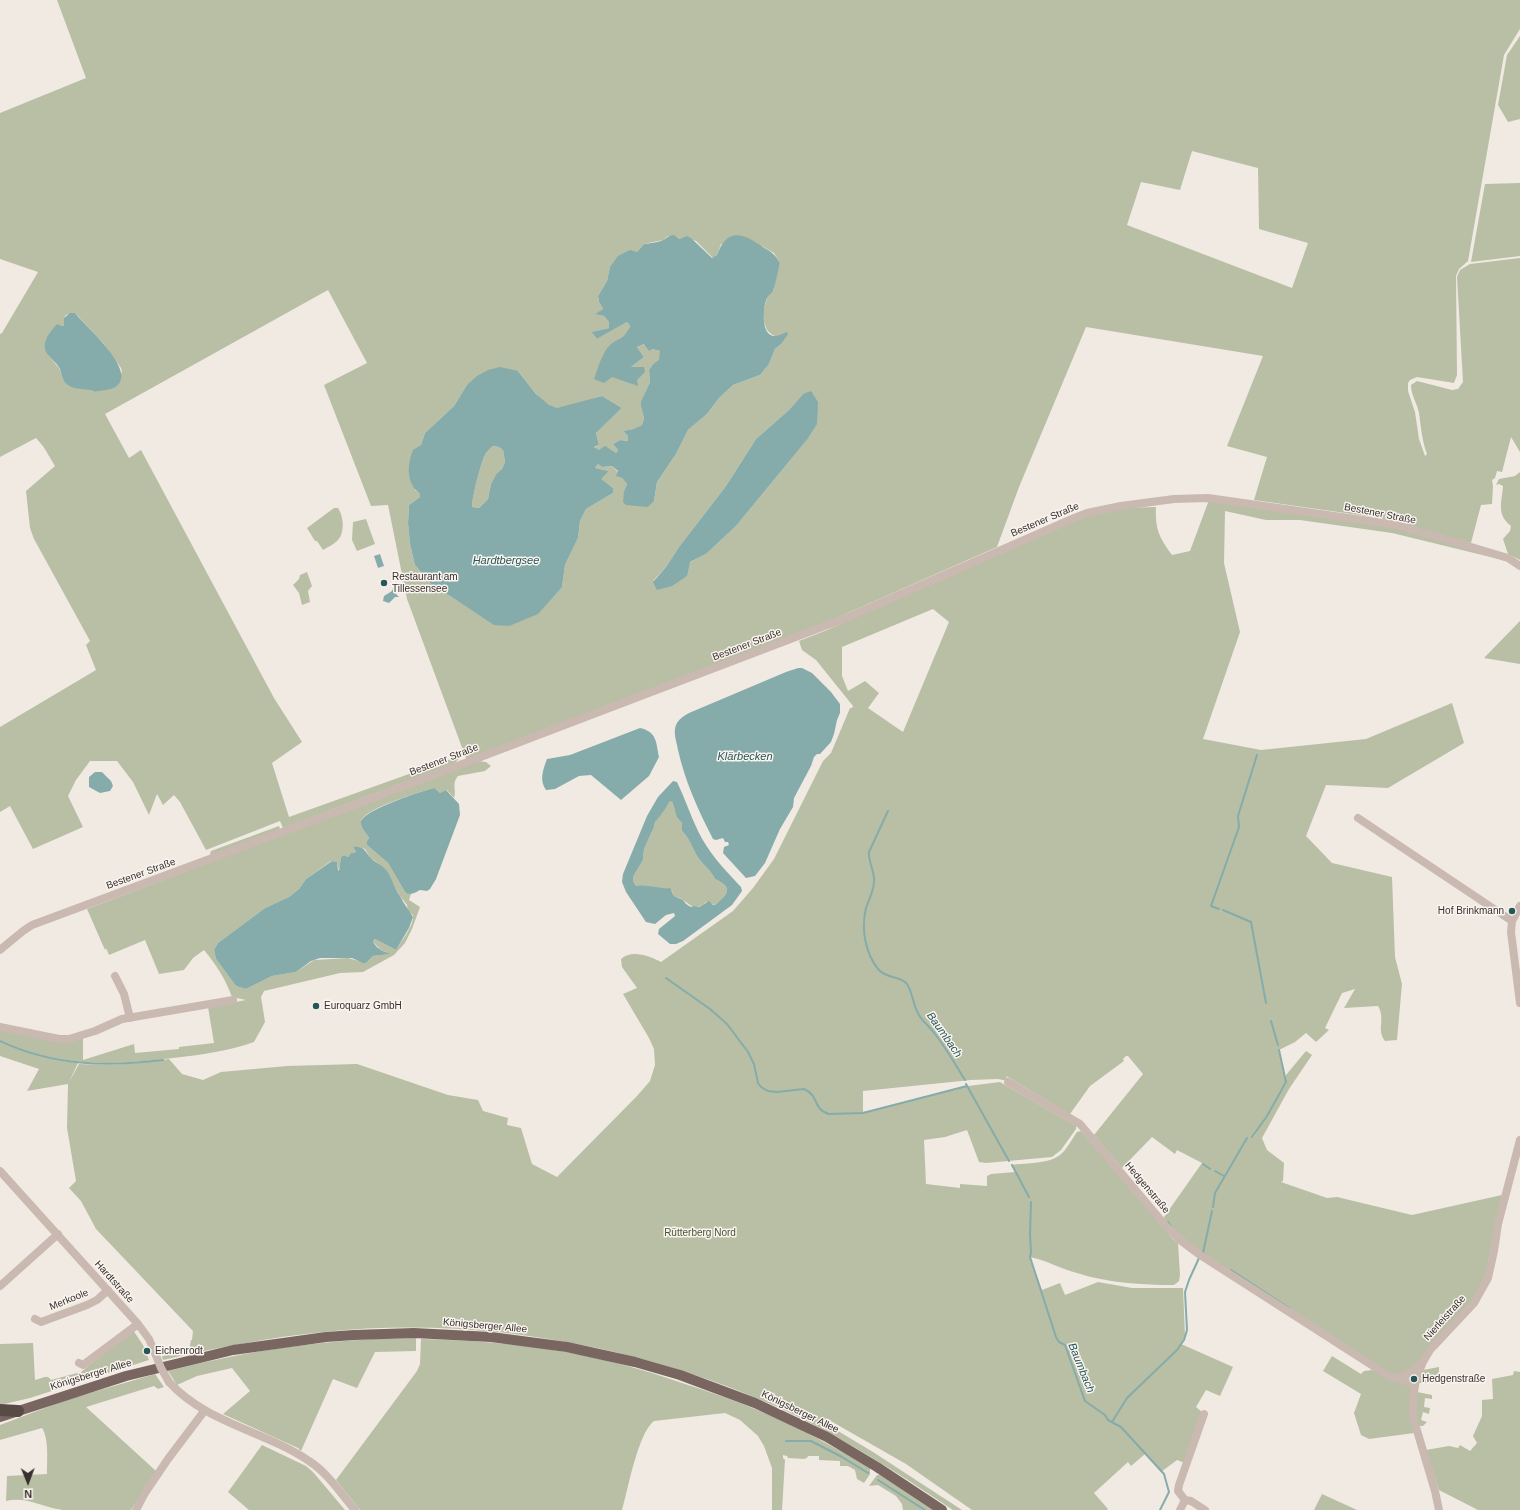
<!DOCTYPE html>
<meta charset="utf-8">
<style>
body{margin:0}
#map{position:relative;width:1520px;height:1510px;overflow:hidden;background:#f1eae3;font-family:Helvetica,sans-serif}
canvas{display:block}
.north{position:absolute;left:8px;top:1462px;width:40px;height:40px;-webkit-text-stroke:3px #f9f4ef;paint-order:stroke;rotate:179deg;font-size:11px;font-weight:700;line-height:16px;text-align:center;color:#39302d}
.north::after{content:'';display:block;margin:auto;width:14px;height:18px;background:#39302d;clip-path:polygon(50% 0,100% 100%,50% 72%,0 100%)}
</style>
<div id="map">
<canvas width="1520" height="1510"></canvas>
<div class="north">N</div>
</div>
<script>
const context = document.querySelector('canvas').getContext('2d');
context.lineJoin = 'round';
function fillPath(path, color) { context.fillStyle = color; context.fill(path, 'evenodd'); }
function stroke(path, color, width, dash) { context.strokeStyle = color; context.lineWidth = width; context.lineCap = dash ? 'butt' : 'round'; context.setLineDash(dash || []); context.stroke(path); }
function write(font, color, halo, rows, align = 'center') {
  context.font = font + ' Helvetica,sans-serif'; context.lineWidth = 3; context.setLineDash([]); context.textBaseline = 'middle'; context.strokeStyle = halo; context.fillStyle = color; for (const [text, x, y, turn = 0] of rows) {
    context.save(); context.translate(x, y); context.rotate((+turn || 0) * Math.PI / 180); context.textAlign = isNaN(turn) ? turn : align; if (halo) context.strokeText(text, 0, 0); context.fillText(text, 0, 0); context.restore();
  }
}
const green = new Path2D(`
 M57,0h1463v29l-16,26 -36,206 -9,8 -3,7 1,99 -3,8 -37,-6 -7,3 -2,3v8l7,21 4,27 6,17 2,-2c-5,-13 -6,-27 -8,-41 -2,-10 -8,-18 -8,-28l6,-4 35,9 6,-1 5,-7 -6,-105 3,-7 10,-6 50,-6v194l-9,-15 -9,35 -5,-1 -2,7 -3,2 1,6 -1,18 -11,1 -10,38 -91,-25 -126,-18 13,-43 -40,-11 36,-90 -177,-29 -67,160 -22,60 -172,76 -358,138 -60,-162 -19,-94 -17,1 -47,-121 43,-22 -39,-73 -223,124 24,44 12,-8 133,248 28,44 -30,21 17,54 173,-62 -7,8 -172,65 -3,-7 -74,29 -26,-48 -6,-7 -11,10 -6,-11 -8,21 -16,-33 -16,-21h-27l-14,19 -8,16 15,31 -50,22 -23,-43 -10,6v-85l96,-57 -10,-25 4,-4 -56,-102 -4,-11 -4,-37 29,-25 -12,-20 -7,-8 -36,19v-123l2,-1 36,-61 -38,-13v-146l86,-35zM1192,151l66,17 1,61 49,14 -16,45 -165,-63 14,-43 39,8zM668,236l11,3 6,-2 11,4 17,17 4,-3 4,-11 41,2 12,7 6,10 -7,28 -6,7 -4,15 1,9 3,8 4,4 4,2 6,8 -6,5 -6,15 -9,11 -27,10 -14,13 -12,16 -19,16 -12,24 -19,28 -3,19 -22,4h-6l-2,-14 3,-7 -5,-6 -5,-2 1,-4 -6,-6 -10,1 -4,-3 -3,4 14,3 -9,8 13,9v5l-27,16 -6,12 -2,17 -13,27 -3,22 -84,27 -28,-18 -10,-5 -9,-7 -16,-19 -5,-21 -2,-21 1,-18 11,-8v-3l-5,-4 6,-45 4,-12 29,-27 13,-21 51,-14c9,10 24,35 38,37 5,1 38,-10 46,-12l20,12 -26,25 3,12 -5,3 5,2 17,3 2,-3 -5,-6 7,-4 9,1 -1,-5 -5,-5 10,-2 9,-4 2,-7 -3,-11v-6l9,-19 -1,-12 4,-6 7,-4v-9l-8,-2 -8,-5 -7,3 7,10 -13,10 -19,10 -10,-20 7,-11 18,-12 3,-8 -3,-4 -30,17 -4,-7 16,-4v-6l-5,-6 -8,-2 7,-5 -4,-7 -1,-6 9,-15 3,-14 27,-15 7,-8 19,-4zM75,313l29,31 17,24 1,4 -18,17 -9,3 -31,-13 -5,-11 -11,-13 10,-31 2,2h4v-8l2,-3zM803,394l3,47 -70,85 -30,28 -53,27 13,-14 13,-20 47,-61 30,-47 33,-29z
 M1520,36v83l-12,3 -10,-17 9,-50z
 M1520,183v73l-49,6 14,-78z
 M493,446l6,1 4,3 2,12 -3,7 -6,5 -5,10 -3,15 -9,9 -7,-1c0,-11 9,-44 14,-54 2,-3 5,-5 7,-7z
 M1520,472v88l-12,-6 -5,-15 7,-8 1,-5c-15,-12 -9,-24 -8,-40l-4,-2 -3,1 3,-6 16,-3z
 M1209,500l188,28 110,33 -115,-28 -92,-13h-34l-41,-9 -1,52 16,69 -37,107 58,11 105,-11 86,-36 12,40 -76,45 -62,-3 -20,51 26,27 60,14 3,80 7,27 -5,56 -12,1c-9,-12 1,-21 -7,-35l-34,2 11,-19 -13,4 -17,35 4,2 -13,12 -10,-9 -11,9 -16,8 7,31 -18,32 -16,24 2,-1 32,-52v-9l20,-24 6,4 -23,34 -27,49 5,12 17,13 -1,18 -2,1 46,16 10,-1 75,18 90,-20 -17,81 -11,22 -61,70 -19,8 -196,-125 -33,-30 -1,-4 38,-54 -25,-13 -2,4 -23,-17 -30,31 -28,-33 49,-61 -15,-18h-2l-3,3 1,2 -34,25 -20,28 -64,-38 2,5 -10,-2 -27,1 -108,11v21l105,-26 32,-4 76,44v3l-15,21 -9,7 -66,6 -7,-1 -12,-32 -22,7 -21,3 2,44 34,4v-4l27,2v-10l4,-2 24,-2 -4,-7c14,-2 32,-1 44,-7 10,-4 16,-18 22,-26l4,-1 92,108 5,4 2,32 -1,6 -5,4c-32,0 -66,-2 -97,-12 -16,-4 -31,-13 -47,-16l12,33 18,-7 5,12 33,-13 34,6h51l2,48 -4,8 52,23 -13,29 -14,-6 -10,17 6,5 -17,51 -8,-3 -16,12 -16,-18 -14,12 -3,-4 -34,31 14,16 -1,1h-135l-66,-46 -77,-44 4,8 40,24 89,58h-9c-58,-39 -117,-77 -180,-105 -141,-61 -297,-89 -449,-73 -54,5 -108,16 -161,28l-1,-4 27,-6 2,-10h1l1,-9 -97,-102 -15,-28 -12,-13 7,-7 -9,-53 1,-44 -41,7 12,-22 -39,-13v-15c25,12 51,19 78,22l-9,19 10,-18c31,2 59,0 90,-5l13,15 21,6 18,-8 66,-6 70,-2 91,31 30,5 5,11 25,7 -1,7 14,3 11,36 25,13 80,-81 13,-15 5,-16 -1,-16 -5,-11 -26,-44 14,-6 -15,-21 -1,-8c10,-10 29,-3 40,3l72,-51 20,-23 21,-29 49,-98 8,-8 19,-45h2l1,-2 -37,-46 -14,-10 -3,-9 28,-11 246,-110 48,-12 35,-1c-1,22 3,30 16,48l18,-4zM933,609l16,13 -46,110 -35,-24 11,-15 -14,-12 -17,10 -6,-15v-29z
 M334,508h4c6,9 7,26 -1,33 -4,4 -10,6 -14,9l-6,-9h-2l-8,-13z
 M366,519l9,25 -18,7 -5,-11 1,-18z
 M307,572l5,14 -4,5 2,11 -8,3 -3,-12 -6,-8 6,-6 1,-4z
 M1520,621v43l-36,-6 34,-35z
 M478,761l8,1 5,4 -6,5 -27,5c-7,8 -1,14 -4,22l-7,-8 -7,3 -7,-5c-12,4 -71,21 -72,34 -1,5 6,12 8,16l-2,3v4l21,18 17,29 6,2 -2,6 11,7 -8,22 -7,14 -11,12 -31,17 -23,1 -76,18 -3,6 4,25 -11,20c-26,9 -53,13 -81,16 -63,8 -114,9 -173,-18v-10l83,7v23l51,-16 1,9 44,-4v-2l35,-4 -6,-36 38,-7 -14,-3c-7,-19 -15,-31 -28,-47l-11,8 -9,12 -25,4 -14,-34 -36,15 -3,-7 -1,2 -18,-41zM353,847h6l6,2 5,8 15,12 15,27 7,9 1,6 5,4c1,11 -11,25 -17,35l-21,-11 -2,2 2,3 5,5 9,5 -16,2 -7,7 -18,-5 -34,2 -18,12 -24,4 -26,13 -10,-3 -20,-27 -2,-9 4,-7 47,-35 24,-11 10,-8 7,-10 25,-18 6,1 2,9 2,-14 3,-2 4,2 3,-4 5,-1z
 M672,800l2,8 8,15v8c7,7 10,16 15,25 5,8 14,14 18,23 19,9 13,15 0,26l-9,-3c-10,9 -15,4 -23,-2 -2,-2 -7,-3 -9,-4l-2,-5 -5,-3c-10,3 -21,-4 -31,-2l-3,-5v-4l10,-17 1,-11 10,-22 1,-5 14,-20z
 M279,826l1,3 -69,26 -1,-1 1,-3z
 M133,1330l10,15 6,15 -119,38 -30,7v-61l33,-1 2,37c6,-1 12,-7 16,0l30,-8z
 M416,1338v13l-41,1 -18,36 -24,-9 -32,72 -3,-3 -75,-34 27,-23 -18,-23 -35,8 -20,9 -9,-14c81,-21 165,-33 248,-33z
 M421,1339c44,1 89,4 133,11 45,7 88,19 131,34 19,6 37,12 55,19 45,17 88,40 130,65v6l-6,9 -7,-4 -2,-9 -7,-4h-8v-5l-21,-1v-4h-11l-1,2 -3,1 -16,-1 -1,-2 -4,-1v3l2,2 -3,50h-10v-42l-8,-22 -6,-10 -18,-16 -15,-7 -71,8c-16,12 -26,68 -32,89h-262l-24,-30 81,-109 3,-7z
 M1332,1356l29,18 3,-3 8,-1 37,14 3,5 2,44 -45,6 -8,-4 -7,-22 7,-19 -38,-23z
 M1439,1367v15l-3,1h-17l4,-13z
 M1514,1371l6,1v138h-42l-39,-20 -13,-40 23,-4 9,2 2,-3 10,6 7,-8 -4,-7 9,-20v-16l11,-1 -1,-20 21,-4z
 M155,1374l9,13 -6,2 -4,-3 -68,21 70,64 -25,39c-21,0 -47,0 -68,0 -19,-2 -37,-14 -57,-9l1,-25 40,-2c0,-12 2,-36 -5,-46l-42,12v-15l66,-25z
 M1417,1392l15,3v4l-7,-1 -1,9 6,1 -1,6 -6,-2 -2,8 6,2 -4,4h-5l-2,-11z
 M262,1445l44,21 7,6 32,38h-96l-21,-18z
 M877,1475h3l54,35h-31l-1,-6 -6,-8 -18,-11 -9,1z
 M1322,1494l35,16h-43z`);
const water = new Path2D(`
 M674,235l5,4 8,-3 4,2 21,20 5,-3c9,-25 23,-24 43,-10 10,7 13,6 20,18 -2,9 -4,19 -7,28 -1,2 -4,4 -6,7 -4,8 -7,38 8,38 4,0 9,-3 12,-4l1,2 -7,10 -6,5 -6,15 -9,11 -27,10 -14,13 -12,16 -19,16 -12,24 -19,28 -3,19 -4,4 -3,2 -21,-2 -3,-3 1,-11 3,-7 -5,-6 -6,-2 2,-5 -6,-5 -10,1 -4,-3 -3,4 14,3 -8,8 12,9v5l-27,16 -6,12 -2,17 -13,27 -3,22 -24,27 -29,12 -15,-1 -44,-29 -10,-5 -9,-7 -16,-19 -5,-21 -2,-21 1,-18 11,-8v-3c-14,-11 -13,-29 -7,-44l8,-5 4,-12 29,-27 13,-21 10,-9 11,-6 12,-3 18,4 18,23 13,11 8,3 45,-12 20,12 -26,25 3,12 -5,2 5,3 6,-4 11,7 2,-3 -5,-6 7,-4 8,1v-5l-5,-5 10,-2 9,-4 2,-7 -3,-11v-6l9,-19 -1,-12 4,-6 6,-4 1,-9 -8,-2 -3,2 -5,-7 -7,3 7,10 -13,10h13l1,5 -8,8 1,6 -26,-9 -8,6 -10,-4c4,-11 7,-23 14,-32 8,-9 17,-7 22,-21l-3,-4 -30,17 -5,-7 17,-4v-6l-5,-6 -9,-2 8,-5 -4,-7 -1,-6 9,-15 3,-14 8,-11 12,-6 7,2 7,-8c6,-1 13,-1 19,-4 6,-3 4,-4 11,-5zM493,446l6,1 4,3 2,12 -3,7 -6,5 -5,10 -3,15 -9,9 -7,-1c0,-10 9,-45 14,-54 2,-3 5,-5 7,-7z
 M70,313h5c10,13 60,55 43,72 -5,5 -16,5 -23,7 -9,-5 -19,-1 -27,-7 -5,-3 -6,-10 -8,-16 -3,-6 -8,-9 -12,-14 -8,-12 1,-21 8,-30l2,-1 3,2h3v-8z
 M811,391l7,11 -1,22 -11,17 -70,85 -30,28 -16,8 -3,14 -15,10 -15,4 -4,-8 13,-15 13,-20 47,-61 30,-47 33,-29 14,-16z
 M380,554l4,12 -6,2 -4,-12z
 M394,586l2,8 3,3h-4l-6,6 -6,-2 1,-5 8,-5z
 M798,668h4l10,5 19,19 9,12v9l-3,7 -3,14 -3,8 -11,12h-3l-3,3 -3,9 -17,32 -1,9 -13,22 -15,34 -10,13 -9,2 -23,-25 1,-6 5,-2 -1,-3h-3l-2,-4 -7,2 -3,-1c-15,-29 -28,-58 -35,-89 -1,-7 -4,-14 -3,-21 1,-8 7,-12 14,-16l97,-41z
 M640,728c17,4 16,14 19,29l-10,19 -28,24 -30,-25 -12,1 -24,13 -9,1c-7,-10 -3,-20 1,-31l23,-4z
 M95,772h7l9,9 2,5 -3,5 -10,2 -11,-6v-10z
 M673,781l4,1c8,16 13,33 21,49 10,21 26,38 43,56l1,4 -10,14 -49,36 -7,3h-6l-12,-10 1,-5 16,-13 -1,-3 -8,2 -11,9 -9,-2 -20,-30 -4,-10 1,-8 24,-58 11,-19zM672,801l5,16 5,6v8c7,7 10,16 15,25 5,8 14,14 18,23 19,9 13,15 0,26h-2l-4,-4 -10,6 -6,-1 -2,1 -5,-3 -3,-4 -9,-4 -4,-8c-11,1 -23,-4 -34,-2l-3,-5v-4l10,-17 1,-11 10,-22 1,-5c3,-3 12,-15 14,-20z
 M434,788l6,5 6,-3 13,14 1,11 -24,64 -6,10 -3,2 -7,-1c-6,3 -9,6 -15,2l-17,-29 -21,-18v-4l2,-3c-2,-4 -9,-11 -8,-16 2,-12 61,-31 73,-34z
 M353,847c11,-1 11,3 17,10 5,6 13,8 17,14 5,8 8,18 13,25 4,8 9,14 13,21l-4,11 -13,22 -21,-11 -2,2c2,7 10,10 17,13l-17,2 -7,7h-3l-11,-5h-32l-9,3 -15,11 -24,4 -26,13 -10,-3 -20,-27 -2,-9 4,-7 47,-35 24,-11 10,-8 7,-10 26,-18 5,1 1,8 1,1 2,-14 3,-2 4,2 3,-4 5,-1z`);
const stream = new Path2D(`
 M888,811l-19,41c-1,9 5,18 5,27 1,10 -5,20 -8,29 -5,20 -1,45 12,61 8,10 24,7 29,15 6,9 6,22 12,31 4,7 11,12 16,19 11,14 20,30 30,46
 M1219,909l-8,-3 28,-79 -1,-11 19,-61
 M1223,910l28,12 15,81
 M666,978l44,31 17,15 21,28 6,12 4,19 3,4 7,4 9,1 27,-3c16,7 8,20 25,25l34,-1 104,-27
 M1271,1021l7,24
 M0,1041c53,25 106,26 163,19
 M966,1084l43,77
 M1252,1137l15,-21 19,-34 -7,-32
 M1203,1164l7,5
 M1012,1165l17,32
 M1215,1171l9,5
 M1031,1202l-1,33 1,17 -1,5 26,80 3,5 6,3 20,56 20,14 3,5 13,7 43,47 5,18 -9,18
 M1213,1207l2,-14 32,-55
 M1168,1222l3,4
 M1203,1253l9,-42
 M1231,1270l58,38
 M1112,1422l15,-24 50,-48 7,-10 3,-10 -2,-38 4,-12 10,-22
 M786,1441h25l31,16 26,16
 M878,1480l47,30`);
const minor = new Path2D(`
 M1358,818l154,103
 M1520,906l-8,15 -1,11 9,71
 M0,950l23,-19 9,-6 320,-119 499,-190 221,-97 15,-6 34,-7 53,-7 34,-1 168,24 25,4 107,32 12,8
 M115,976l9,18 6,24
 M0,1027l59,12h10l26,-8 27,-12 111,-19
 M1008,1082l72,42 85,101 15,15 20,15 187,120 22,7 6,4
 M0,1171l138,153 11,15 6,14
 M0,1286l58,-52
 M35,1319l6,3 46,-17 10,-5 11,-10
 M79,1363l4,2 55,-41
 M1398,1378l10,-4 14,-11
 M169,1382c37,41 96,49 140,79 19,12 32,33 46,49
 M1185,1500l6,1 14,9
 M136,1510l9,-17 23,-34 37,-49
 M1180,1510l5,-10 -7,-9 1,-6 25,-71
 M1439,1510l-4,-19 -22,-74v-18l3,-20 7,-17 7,-12 44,-47 14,-25 6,-27 4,-27 22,-84`);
const major = new Path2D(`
 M0,1417l126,-41 107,-26 93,-13 28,-2 60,-2 77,4 76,10 68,15 45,13 75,28 72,34 50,30 65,43`);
const highway = new Path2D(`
 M0,1410l18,1`);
const minorBridge = new Path2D(`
 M155,1353l6,15 8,14`);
const markers = [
 [384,583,4,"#265656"],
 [1512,911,4,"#265656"],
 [316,1006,4,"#265656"],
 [147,1351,4,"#265656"],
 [1414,1379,4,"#265656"]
];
const streetNames = [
 ["Bestener Straße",1380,514,11],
 ["Bestener Straße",1045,520,-23],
 ["Bestener Straße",747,645,-21],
 ["Bestener Straße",444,760,-21],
 ["Bestener Straße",141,874,-20],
 ["Hedgenstraße",1147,1188,50],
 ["Hardtstraße",114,1282,48],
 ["Merkoole",69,1300,-22],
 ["Nierleistraße",1445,1318,-48],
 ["Königsberger Allee",485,1326,5],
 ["Königsberger Allee",91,1375,-17],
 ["Königsberger Allee",800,1412,26]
];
const poiNames = [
 ["Restaurant am",392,577],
 ["Tillessensee",392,589],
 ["Hof Brinkmann",1504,911,"right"],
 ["Euroquarz GmbH",324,1006],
 ["Eichenrodt",155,1351],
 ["Hedgenstraße",1422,1379]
];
const parkNames = [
 ["Rütterberg Nord",700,1233]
];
const waterNames = [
 ["Hardtbergsee",506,561],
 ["Klärbecken",745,757],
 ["Baumbach",944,1035,55],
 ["Baumbach",1081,1368,68]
];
fillPath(green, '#b8bfa4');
fillPath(water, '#85acaa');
stroke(stream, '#85acaa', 2);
stroke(minor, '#c9b9b0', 8);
stroke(major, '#796660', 10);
stroke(highway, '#584a45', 12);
stroke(minorBridge, '#c9b9b0', 8);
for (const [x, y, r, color] of markers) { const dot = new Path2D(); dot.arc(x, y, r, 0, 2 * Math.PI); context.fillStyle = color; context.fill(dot); stroke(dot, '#f9f4ef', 1.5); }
write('10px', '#39302d', '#f9f4ef', streetNames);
write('10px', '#39302d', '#f9f4ef', poiNames, 'left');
write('10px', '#4a5433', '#f9f4ef', parkNames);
write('italic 11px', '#265656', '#f9f4ef', waterNames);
</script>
